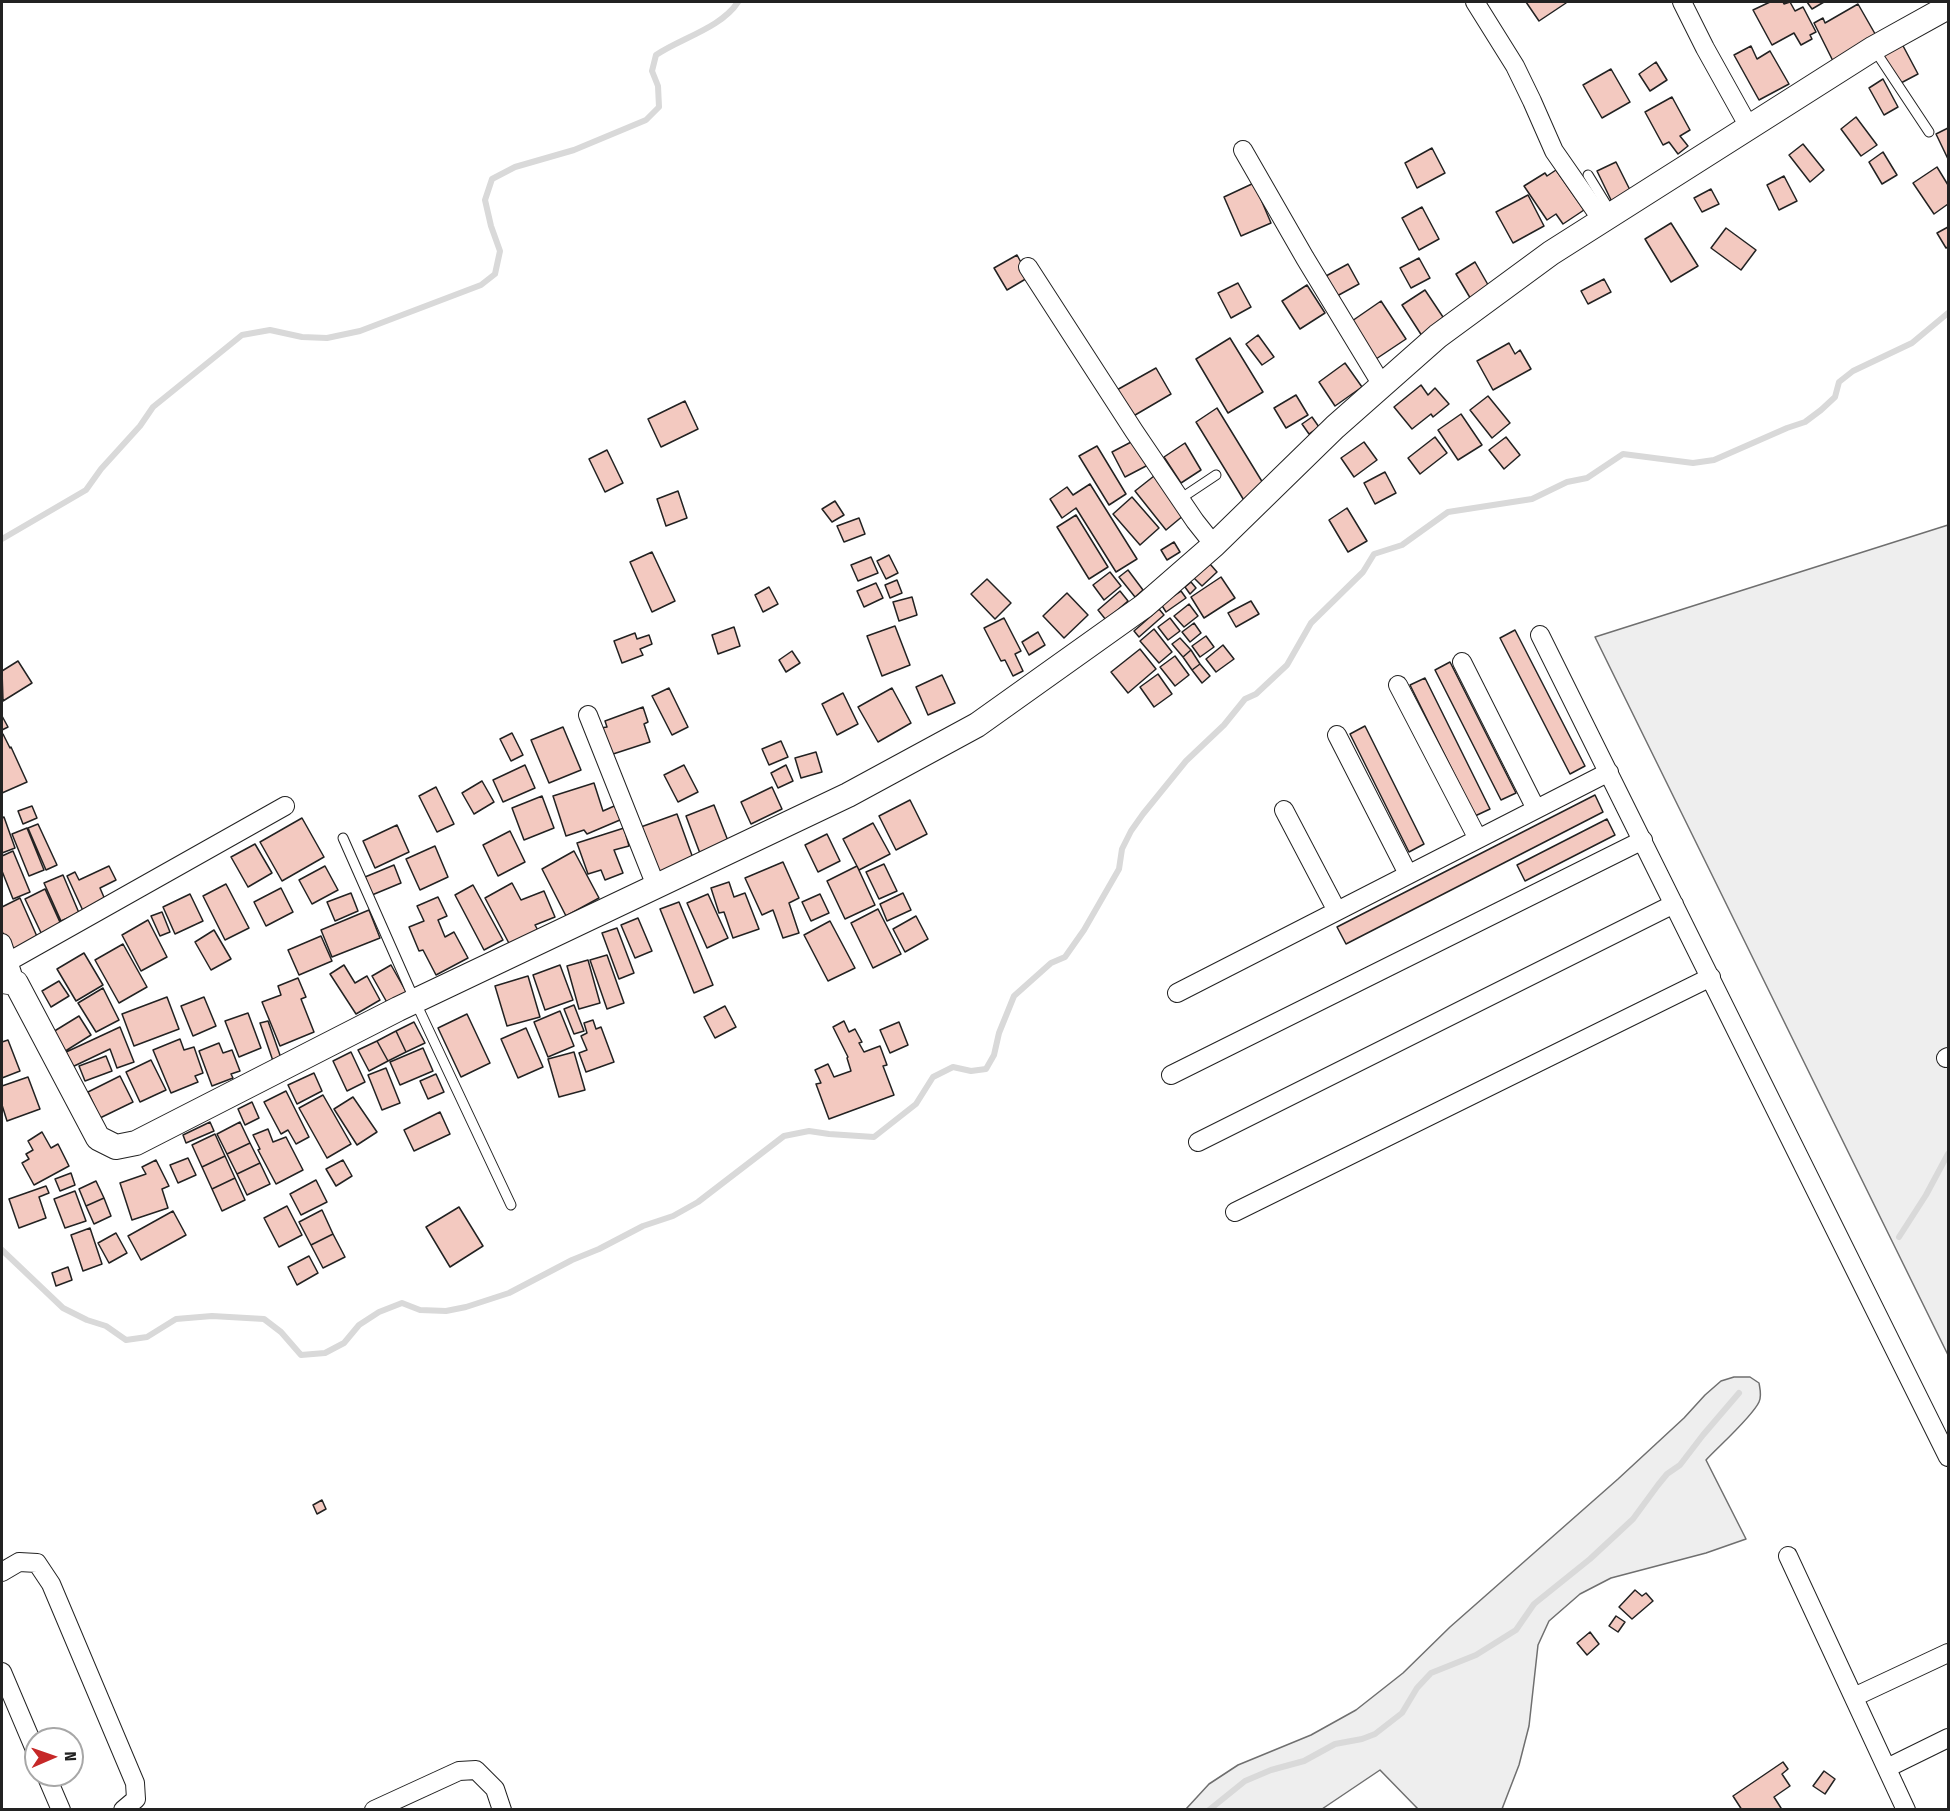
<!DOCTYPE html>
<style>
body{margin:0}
#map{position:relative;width:1950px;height:1811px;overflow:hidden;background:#fff;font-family:"Fira Sans Condensed",sans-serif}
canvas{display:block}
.frame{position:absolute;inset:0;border:3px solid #222;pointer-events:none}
.north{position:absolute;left:24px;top:1727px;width:60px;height:60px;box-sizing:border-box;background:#fff;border:2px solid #a7a7a7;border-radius:50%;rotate:88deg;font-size:16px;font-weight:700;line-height:24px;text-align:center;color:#222}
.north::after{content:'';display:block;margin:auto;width:21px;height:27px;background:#c62828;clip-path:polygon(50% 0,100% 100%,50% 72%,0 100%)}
</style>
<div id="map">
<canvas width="1950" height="1811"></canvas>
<div class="frame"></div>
<div class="north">N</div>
</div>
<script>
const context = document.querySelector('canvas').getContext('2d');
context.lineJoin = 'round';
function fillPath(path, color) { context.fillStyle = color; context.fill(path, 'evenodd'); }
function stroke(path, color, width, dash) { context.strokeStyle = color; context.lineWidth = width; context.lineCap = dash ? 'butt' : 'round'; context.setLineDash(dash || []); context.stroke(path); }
const green = new Path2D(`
 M1948,525v830l-353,-718z
 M1734,1377h16l9,6c1,6 3,13 0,19 -7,15 -40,44 -53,58l40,79 -40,14 -95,25 -31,16 -31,27 -11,24 -9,81 -10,39 -17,44h-84l-38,-39 -58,39h-136l23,-25 29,-19 73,-30 45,-25 47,-37 47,-46 168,-148 66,-61 21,-23 16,-14z`);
const stream = new Path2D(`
 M2,539l84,-49 15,-21 39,-43 13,-19 89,-72 28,-5 32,7 25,1 33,-7 121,-46 14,-11 5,-23 -9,-25 -6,-26 7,-21 23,-12 59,-17 72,-30 13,-13 -1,-21 -6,-15 4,-16c25,-17 65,-27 82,-53
 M1899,1237l27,-42 22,-41
 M2,1250l61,58 24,12 19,6 20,14 21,-3 29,-18 36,-3 52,3 17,13 20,23 24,-2 19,-10 15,-18 20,-13 23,-9 18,7 26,1 20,-4 43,-14 63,-33 27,-11 44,-23 30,-10 25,-14 86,-66 25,-5 20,3 45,3 42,-33 17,-27 20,-10 18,4 15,-2 8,-14 5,-22 15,-37 37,-33 14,-6 19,-27 35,-61 3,-20 9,-18 12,-17 43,-53 38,-36 21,-26 11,-5 31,-29 24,-42 52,-51 11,-18 28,-9 46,-33 84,-13 35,-17 20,-4 36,-24 70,9 21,-3 73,-32 18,-6 16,-12 14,-13 4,-15 14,-11 59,-28 36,-30
 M1209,1810l36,-29 26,-11 33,-9 31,-17 27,-5 13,-5 27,-21 15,-25 14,-15 45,-18 40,-25 18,-26 56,-45 43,-40 25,-34 9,-11 13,-9 23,-30 36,-42`);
const building = new Path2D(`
 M1526,2h39l1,1 -27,18z
 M1770,2h13l1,2 6,-2 5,9 8,-4 13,25 -6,3 2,4 -11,6 -7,-12 -22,12 -19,-35z
 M1807,2h17l-12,7z
 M1858,4l20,35 -41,30 -23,-46 9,-5 2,5z
 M1901,42l17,32 -19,10 -17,-31z
 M1751,46l6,13 13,-8 19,33 -30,16 -25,-45z
 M1656,62l11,18 -17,11 -11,-17z
 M1611,69l19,33 -28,16 -19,-33z
 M1883,79l15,28 -14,8 -15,-27z
 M1672,97l18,33 -10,6 8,10 -10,8 -9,-12 -6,3 -18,-33z
 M1856,117l21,28 -16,11 -20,-27z
 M1948,128v31l-12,-25z
 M1803,144l21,26 -14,12 -21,-27z
 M1432,148l13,25 -28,15 -12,-25z
 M1883,152l14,23 -15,9 -13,-22z
 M1616,162l16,32 -19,10 -16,-33z
 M1937,167l11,18v19l-14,10 -21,-31z
 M1556,170l28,40 -21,14 -7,-10 -9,6 -23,-34 21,-13 2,3z
 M1784,176l13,25 -18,9 -12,-25z
 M1254,183l17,40 -30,13 -17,-39z
 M1711,189l8,15 -17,8 -8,-14z
 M1528,195l16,31 -31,17 -17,-31z
 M1422,207l17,32 -20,11 -17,-32z
 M1671,223l27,43 -27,16 -26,-43z
 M1948,227v20l-2,1 -9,-15z
 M1726,228l30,22 -15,20 -30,-22z
 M1017,255l12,22 -22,13 -13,-22z
 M1419,258l11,20 -19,10 -11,-20z
 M1475,262l16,28 -19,11 -16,-27z
 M1348,264l11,20 -22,12 -11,-20z
 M1604,279l7,13 -23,12 -7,-13z
 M1238,283l13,24 -20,11 -13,-25z
 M1307,285l18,28 -25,16 -18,-28z
 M1425,290l22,33 -23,16 -22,-34z
 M1381,301l25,38 -30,20 -24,-38z
 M1258,335l16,22 -12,8 -16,-21z
 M1230,338l33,54 -35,21 -32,-54z
 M1509,343l6,11 5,-4 11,19 -38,21 -16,-29z
 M1345,363l17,24 -27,19 -16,-24z
 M1156,368l15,26 -41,24 -15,-27z
 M1421,385l7,10 7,-7 14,16 -16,13 -2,-3 -19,15 -18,-22z
 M1296,395l12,20 -22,13 -12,-20z
 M1488,396l22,27 -18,15 -22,-28z
 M685,401l13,28 -37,18 -13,-28z
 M1217,408l49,80 -21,14 -49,-80z
 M1461,414l21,31 -24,15 -20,-30z
 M1312,417l7,10 -10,7 -7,-10z
 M1435,437l12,16 -27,21 -12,-16z
 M1506,437l14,18 -16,14 -15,-19z
 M1135,440l13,25 -23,12 -13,-25z
 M1364,442l13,18 -23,17 -13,-19z
 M1185,443l16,27 -20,13 -17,-26z
 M1097,446l29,48 -17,11 -30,-49z
 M607,450l16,33 -18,9 -16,-33z
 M1385,472l11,21 -21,11 -11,-21z
 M1154,476l30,39 -18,15 -31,-39z
 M1090,484l47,75 -21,13 -40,-64 -14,10 -12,-19 17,-12 6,8z
 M678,491l9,27 -21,8 -9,-27z
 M1132,497l27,31 -19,17 -27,-31z
 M835,501l9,14 -12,7 -10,-13z
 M1347,508l20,33 -19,11 -19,-32z
 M1076,515l32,52 -19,12 -32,-52z
 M859,518l6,16 -21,8 -7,-16z
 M1174,542l6,10 -13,8 -6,-10z
 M652,552l23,49 -23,11 -22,-50z
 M889,555l9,18 -12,6 -9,-18z
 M871,557l7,16 -20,8 -7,-16z
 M1210,564l7,8 -15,14 -8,-8z
 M1128,570l15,20 -8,7 -16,-20z
 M1110,572l11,14 -17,14 -11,-15z
 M1221,577l14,21 -31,20 -13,-21z
 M987,579l24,24 -16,16 -24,-25z
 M897,580l5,13 -12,5 -5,-13z
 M1191,582l5,6 -6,6 -5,-7z
 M876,583l7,15 -19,9 -7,-16z
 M769,587l9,17 -15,8 -8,-17z
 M1120,591l8,10 -22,19 -8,-10z
 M1181,591l5,7 -20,14 -5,-8z
 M1067,593l21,22 -24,23 -21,-22z
 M912,597l5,18 -18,6 -6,-19z
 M1251,601l8,13 -23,13 -8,-14z
 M1189,604l9,12 -14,11 -10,-11z
 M1159,609l5,6 -25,22 -5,-6z
 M1004,618l17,33 -6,3 8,17 -10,5 -8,-16 -4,1 -17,-33z
 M1170,618l10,13 -12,9 -10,-13z
 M1194,623l7,10 -11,9 -8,-10z
 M895,626l15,39 -28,11 -15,-40z
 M734,627l6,19 -22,8 -6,-19z
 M1154,629l18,23 -13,11 -19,-22z
 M1515,630l70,136 -15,8 -70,-136z
 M1038,632l7,13 -16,10 -7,-13z
 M635,633l2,6 12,-4 3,9 -12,5 3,6 -21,8 -8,-22z
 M1206,636l8,11 -14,10 -8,-11z
 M1180,638l11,12 -8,7 -11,-13z
 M1223,645l11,14 -18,13 -10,-13z
 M1140,649l16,20 -28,24 -17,-21z
 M1191,650l9,14 -8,6 -9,-13z
 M792,651l8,12 -14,9 -7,-12z
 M1175,656l14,19 -14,11 -15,-19z
 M18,661l14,22 -29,18 -1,-30z
 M1450,662l66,131 -15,7 -66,-130z
 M1200,664l10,12 -8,7 -10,-13z
 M1158,674l14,20 -18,13 -14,-20z
 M942,675l13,28 -27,12 -12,-28z
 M1425,678l65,131 -15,7 -65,-131z
 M669,688l19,39 -16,8 -20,-39z
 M892,688l19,35 -33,19 -20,-35z
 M843,693l15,31 -21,11 -15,-31z
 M643,707l5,15 -4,2 6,18 -40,13 -9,-27 6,-1 -2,-6z
 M2,716l6,11 -6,3z
 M1365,726l59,118 -15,8 -59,-118z
 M563,727l18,43 -32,13 -18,-43z
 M512,733l11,22 -12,6 -11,-22z
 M2,734h1l7,14 1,-1 16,35 -25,11z
 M781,741l7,16 -19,8 -7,-16z
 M816,752l6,20 -21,6 -6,-20z
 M525,765l10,23 -32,14 -10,-22z
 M684,765l14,27 -20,10 -14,-27z
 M786,765l7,16 -15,7 -7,-15z
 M482,781l12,21 -20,12 -12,-21z
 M594,783l9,28 18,-8 6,14 -40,17 -3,-4 -18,6 -13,-40z
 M436,787l18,37 -17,8 -18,-36z
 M772,787l10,22 -31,15 -10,-22z
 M1595,795l8,17 -257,132 -9,-17z
 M542,796l12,32 -30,12 -12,-32z
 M910,800l17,34 -31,16 -17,-34z
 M714,805l16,41 -29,10 -15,-40z
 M32,806l5,12 -14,6 -5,-13z
 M677,814l17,47 -39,15 -17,-48z
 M4,817l11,31 -13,5v-35z
 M302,818l22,39 -42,24 -22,-39z
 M1607,819l8,16 -90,46 -8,-16z
 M873,823l17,31 -31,16 -16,-31z
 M38,824l19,41 -11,5 -18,-42z
 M397,825l12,27 -34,16 -12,-27z
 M27,828l17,42 -15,6 -17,-42z
 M624,828l5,18 -15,4 9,23 -18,7 -4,-10 -13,4 -11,-31z
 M510,831l15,31 -27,14 -15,-31z
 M827,834l13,27 -22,11 -13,-27z
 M255,844l17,29 -24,14 -17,-30z
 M435,846l13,31 -28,13 -14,-31z
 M13,851l17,41 -17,7 -11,-28v-15z
 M574,851l25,47 -33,18 -24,-47z
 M783,862l16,36 -10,5 10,30 -16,5 -10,-28 -11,5 -17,-37z
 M884,864l13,27 -18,8 -13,-27z
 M394,865l7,18 -29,12 -7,-18z
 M109,866l7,14 -16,8 6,14 -22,11 -17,-37 8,-4 4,8z
 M325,866l13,24 -26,14 -13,-24z
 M857,866l18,39 -30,14 -18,-38z
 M63,875l16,38 -18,8 -17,-38z
 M729,882l5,15 11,-4 14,36 -26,9 -9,-26 -5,1 -8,-25z
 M512,883l9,17 23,-9 11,26 -20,8 5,9 -28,15 -27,-51z
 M226,884l23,44 -24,12 -22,-44z
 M473,885l30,55 -19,10 -29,-55z
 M281,888l12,24 -27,14 -12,-24z
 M45,889l18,40 -19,10 -19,-40z
 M351,893l7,18 -23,10 -8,-19z
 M903,893l8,17 -24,11 -7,-17z
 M190,894l13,27 -28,13 -12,-27z
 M708,894l20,44 -21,10 -20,-45z
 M820,894l9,19 -18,8 -9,-19z
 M438,897l9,19 -9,4 7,17 9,-5 14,26 -32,17 -13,-25 -4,1 -10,-24 15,-6 -7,-15z
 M20,898l19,43 -28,13 -9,-23v-24z
 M679,902l34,83 -19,8 -34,-84z
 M878,909l23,45 -28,14 -22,-45z
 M369,910l11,28 -48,19 -11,-27z
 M162,912l8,20 -10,4 -9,-20z
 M916,916l12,23 -23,13 -12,-23z
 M638,918l14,33 -17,7 -14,-33z
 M148,920l19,37 -26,14 -19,-36z
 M830,921l25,47 -27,13 -24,-46z
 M617,928l17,45 -15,6 -17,-46z
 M214,930l17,29 -20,11 -16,-28z
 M321,936l11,25 -33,14 -11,-25z
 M123,944l24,43 -28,16 -24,-43z
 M84,953l19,32 -27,16 -19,-32z
 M607,955l17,48 -17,6 -17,-49z
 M588,960l12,43 -21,6 -12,-43z
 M344,965l11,18 12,-7 13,24 -24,14 -26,-40z
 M391,965l17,30 -19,11 -17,-30z
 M560,965l13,35 -28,10 -12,-35z
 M528,976l12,41 -33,9 -12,-40z
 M298,978l8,19 -5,2 13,33 -34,14 -18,-44 19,-7 -3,-9z
 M59,981l10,15 -18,11 -9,-16z
 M103,988l16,32 -23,12 -18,-29z
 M167,997l12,32 -45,17 -12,-32z
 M204,997l12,29 -23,10 -12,-30z
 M574,1005l10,26 -10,3 -10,-25z
 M725,1006l11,21 -21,11 -11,-21z
 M560,1011l14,35 -26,11 -14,-35z
 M248,1013l13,35 -22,9 -14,-36z
 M467,1014l23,49 -29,14 -23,-49z
 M79,1016l12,19 -32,20 -11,-20z
 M593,1020l3,9 5,-2 13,35 -28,10 -7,-19 8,-3 -6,-14 6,-3 -3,-10z
 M268,1021l13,37 -8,3 -13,-38z
 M844,1021l5,11 6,-3 7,13 -3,1 5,9 16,-6 7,19 -4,1 11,29 -65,24 -13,-35 5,-1 -6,-13 13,-6 6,13 17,-6 -4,-13 1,-1 -15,-30z
 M414,1022l11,21 -19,9 -10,-21z
 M899,1022l9,23 -18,8 -10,-23z
 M120,1027l14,35 -17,6 -7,-19 -40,19 -6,-15z
 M526,1028l17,39 -25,11 -17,-39z
 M396,1031l10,21 -18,9 -11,-20z
 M180,1039l4,11 10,-3 9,26 -8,3 3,6 -27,11 -18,-43z
 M8,1040l12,31 -18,7v-36z
 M377,1041l11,20 -19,10 -11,-21z
 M219,1043l4,10 9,-3 8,21 -9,3 2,4 -21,8 -13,-35z
 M423,1048l10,23 -33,14 -10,-23z
 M351,1052l14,30 -18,9 -14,-30z
 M574,1052l11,38 -26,7 -11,-38z
 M106,1056l6,15 -27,10 -6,-15z
 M151,1060l15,30 -26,12 -14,-30z
 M386,1068l14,35 -18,7 -14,-35z
 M314,1073l8,18 -25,13 -9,-19z
 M436,1074l8,18 -16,7 -8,-18z
 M120,1076l13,26 -33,16 -12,-26z
 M28,1077l12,32 -33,12 -5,-16v-19z
 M286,1091l23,46 -13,7 -8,-14 -7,4 -17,-32z
 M323,1095l28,49 -24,14 -28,-50z
 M353,1097l24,35 -20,13 -23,-36z
 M252,1102l7,16 -14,7 -7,-16z
 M440,1112l10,22 -36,17 -10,-21z
 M210,1122l4,9 -28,12 -3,-8z
 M240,1122l10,21 -23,11 -10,-20z
 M268,1129l5,13 13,-5 17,33 -27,14 -18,-34 2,-1 -7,-14z
 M42,1132l9,16 7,-4 11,22 -35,19 -12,-22 7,-4 -3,-5 7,-4 -5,-9z
 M215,1134l10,22 -23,11 -10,-22z
 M250,1143l10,20 -23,11 -10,-20z
 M225,1156l10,22 -23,11 -10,-22z
 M188,1158l8,17 -18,8 -8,-18z
 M156,1160l13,26 -7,3 6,19 -36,12 -12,-37 26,-9 -4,-7z
 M343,1160l9,16 -16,10 -10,-17z
 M260,1163l10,21 -23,11 -10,-21z
 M71,1173l4,12 -15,6 -5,-12z
 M235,1178l10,22 -23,11 -10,-22z
 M316,1180l11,22 -26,13 -11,-21z
 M96,1181l8,17 -18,8 -7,-17z
 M46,1186l3,7 -10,4 7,21 -27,10 -10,-29z
 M75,1191l11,30 -21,7 -11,-29z
 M104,1198l7,18 -17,8 -8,-18z
 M287,1206l15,29 -23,12 -15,-29z
 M459,1207l24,39 -33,21 -24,-40z
 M322,1210l11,24 -22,11 -12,-23z
 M173,1211l13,24 -45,25 -13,-24z
 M90,1228l12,36 -19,7 -12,-36z
 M116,1233l11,20 -18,10 -11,-20z
 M333,1234l12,23 -22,11 -12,-23z
 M309,1256l9,17 -21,12 -9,-18z
 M68,1267l4,13 -16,6 -4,-13z
 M322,1500l4,9 -9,5 -4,-9z
 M1635,1590l7,6 4,-3 7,8 -21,18 -13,-12z
 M1616,1616l9,6 -7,10 -9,-6z
 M1590,1632l9,12 -12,11 -10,-12z
 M1783,1762l5,7 -6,5 8,12 -16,11 7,11 -2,2h-37l-9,-14z
 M1824,1771l11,8 -10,15 -12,-8z`);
const service = new Path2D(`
 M1874,49l55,83
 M1588,175l24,39
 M1180,499l36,-24
 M343,838l72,163 96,204`);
const minor = new Path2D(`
 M1475,2l40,64 17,35 22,50 48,69
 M1682,2l23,46 44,79
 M1243,150l62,108 77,127
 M1028,267l106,164 61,90 19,24
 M1540,635l408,822
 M1462,662l74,147
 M1398,685l80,154
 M588,715l68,171
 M1337,735l71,139
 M1284,810l53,101
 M2,943l10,30
 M8,962l277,-156
 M1177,993l432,-221
 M1946,1058l2,-1
 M1171,1075l472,-235
 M1198,1142l476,-238
 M1235,1212l476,-235
 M1788,1556l118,254
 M2,1572l17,-10 18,1 14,21 84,199 1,16 -13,11
 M2,1672l34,80
 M1854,1697l94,-44
 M1887,1768l61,-30
 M46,1775l15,35
 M374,1810l85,-39 17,-1 19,19 7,21`);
const tertiary = new Path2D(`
 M2,981l14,2 82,155 18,9 20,-4 262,-134 450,-214 129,-70 167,-119 70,-61 121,-118 103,-91 113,-83 323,-205 74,-41`);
fillPath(green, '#eee');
stroke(green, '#6f6f6f', 1.5);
stroke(stream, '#d9d9d9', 6);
fillPath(building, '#f3c9c0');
stroke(building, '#222', 1.5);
stroke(service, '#222', 11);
stroke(minor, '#222', 20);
stroke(tertiary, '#222', 26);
stroke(service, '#fff', 9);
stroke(minor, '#fff', 18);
stroke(tertiary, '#fff', 24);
</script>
